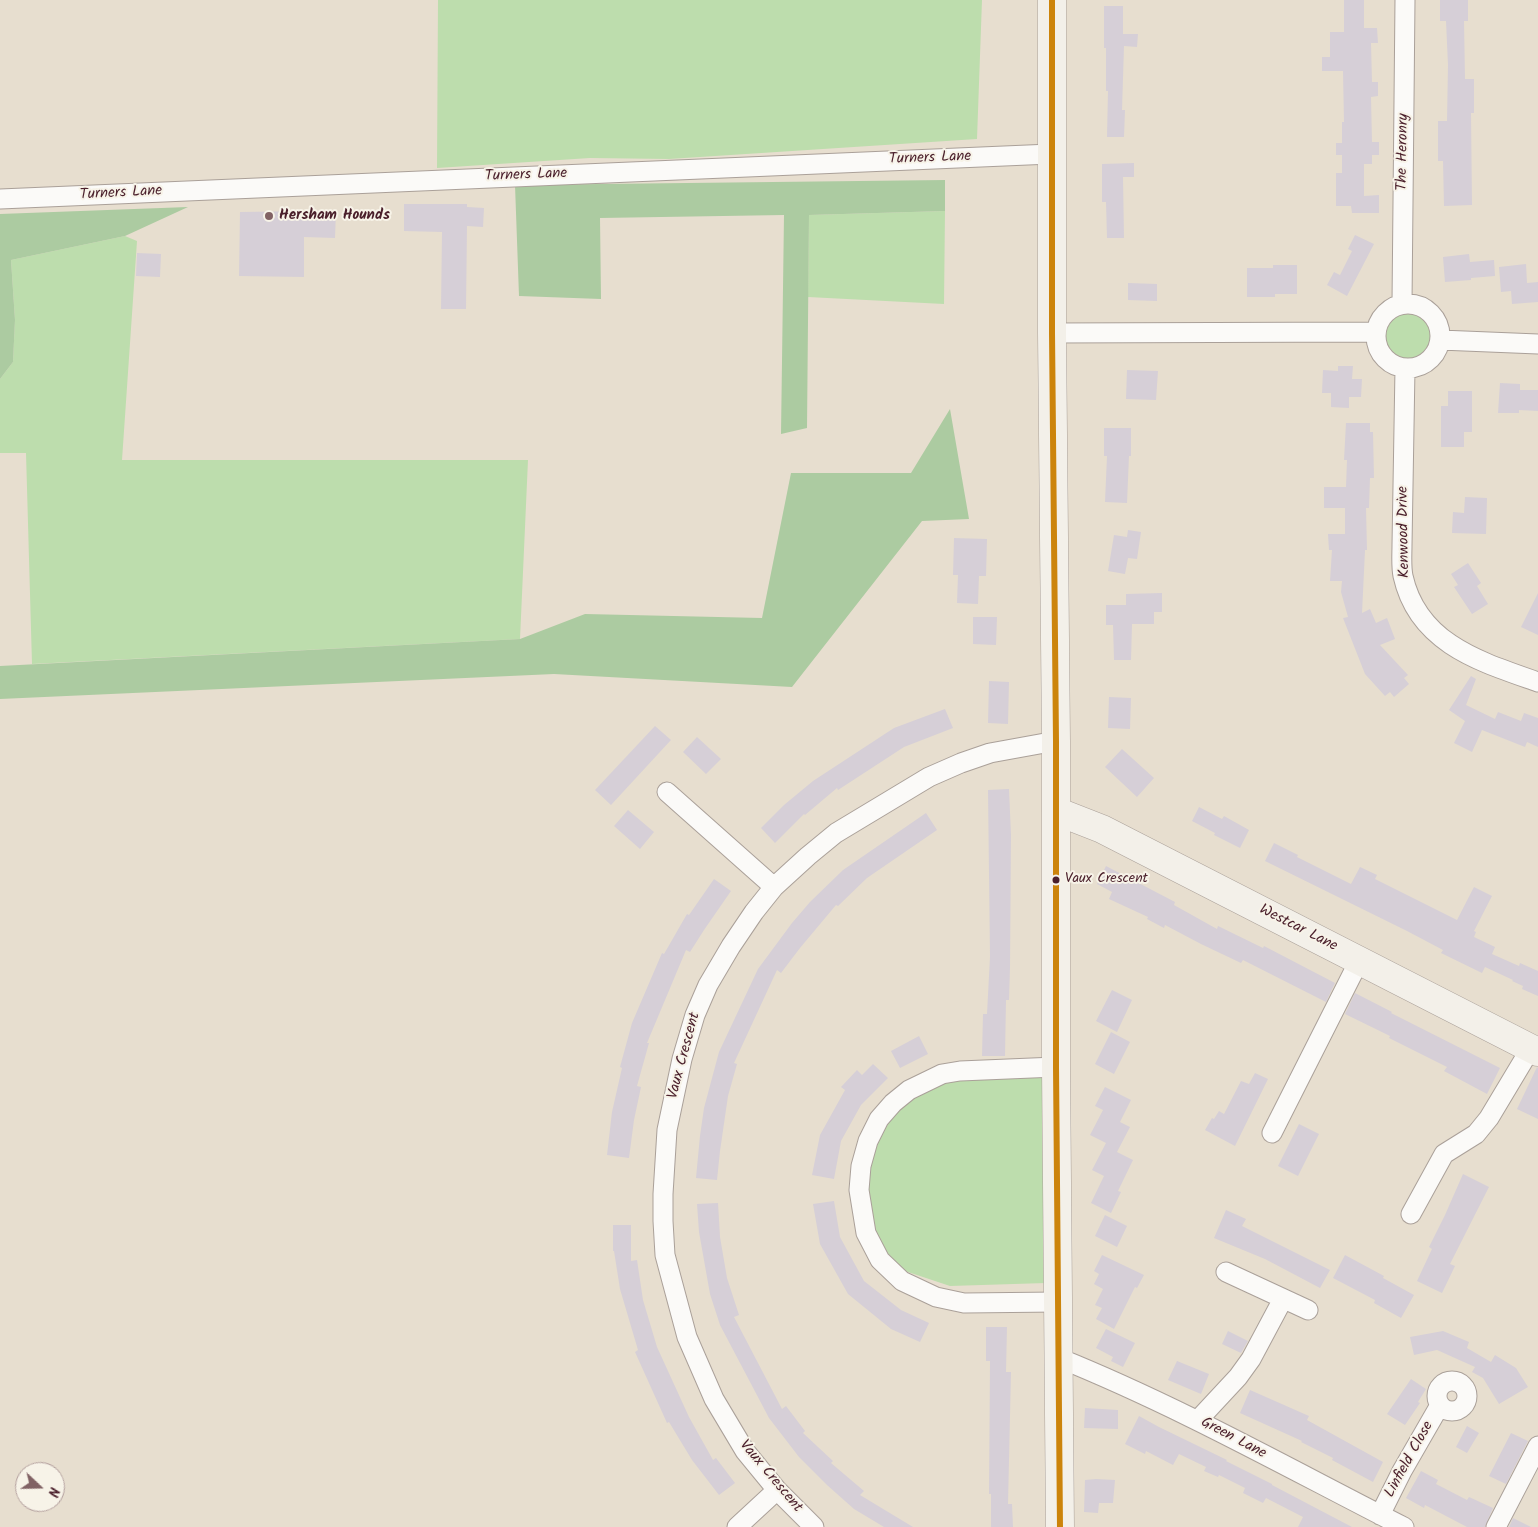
<!DOCTYPE html>
<style>
body{margin:0}
#map{position:relative;width:1538px;height:1527px;overflow:hidden;background:#e7decf;font-family:Kalam,sans-serif}
canvas{display:block}
.north{position:absolute;left:15px;top:1462px;width:50px;height:50px;box-sizing:border-box;background:#f7f3e8;border:1px solid #b29e9c;border-radius:50%;rotate:111deg;font-size:14px;font-weight:700;line-height:20px;text-align:center;color:#4a1f2b}
.north::after{content:'';display:block;margin:auto;width:18px;height:22px;background:#816264;clip-path:polygon(50% 0,100% 100%,50% 72%,0 100%)}
</style>
<div id="map">
<canvas width="1538" height="1527"></canvas>
<div class="north">N</div>
</div>
<script>
const context = document.querySelector('canvas').getContext('2d');
context.lineJoin = 'round';
function fillPath(path, color) { context.fillStyle = color; context.fill(path, 'evenodd'); }
function stroke(path, color, width, dash) { context.strokeStyle = color; context.lineWidth = width; context.lineCap = dash ? 'butt' : 'round'; context.setLineDash(dash || []); context.stroke(path); }
function write(font, color, halo, rows, align = 'center') {
  context.font = font + ' Kalam,sans-serif'; context.lineWidth = 4; context.setLineDash([]); context.textBaseline = 'middle'; context.strokeStyle = halo; context.fillStyle = color; for (const [text, x, y, turn = 0] of rows) {
    context.save(); context.translate(x, y); context.rotate((+turn || 0) * Math.PI / 180); context.textAlign = isNaN(turn) ? turn : align; if (halo) context.strokeText(text, 0, 0); context.fillText(text, 0, 0); context.restore();
  }
}
const green = new Path2D(`
 M438,0h544l-5,139 -308,20 -79,-1 -153,10z
 M945,211l-1,93 -136,-7 1,-82z
 M125,236l12,5 -15,219h406l-8,179 -488,25 -6,-211h-26v-74l13,-17 2,-42 -4,-60z
 M1408,309c5,2 14,3 18,7 23,19 0,57 -31,43 -5,-2 -9,-6 -13,-10 -2,-24 0,-34 26,-40z
 M1044,1075l2,208 -96,3 -48,-16 -28,-29 -10,-58 12,-43 26,-37 44,-25z`);
const forest = new Path2D(`
 M945,180v31l-136,4 -2,213 -26,6 3,-219 -184,3 1,81 -82,-3 -4,-111z
 M188,207l-63,29 -114,24 4,60 -2,42 -13,17v-165z
 M950,409l19,110 -47,2 -130,166 -238,-13 -554,25v-33l520,-27 65,-25 177,4 29,-145h120z`);
const building = new Path2D(`
 M1344,0h20v28h13l1,15h-7l1,39h6v14l-7,1 1,45h7v13h-7v9h-8v32l15,-1v18h-27l-1,-7h-15v-33h6v-18h-6v-12h6v-21h2l-1,-51h-21v-14h8v-25h14z
 M1440,0h28v21h-4l1,58h9v34h-3l1,92 -28,1 -1,-45h-5v-40h9l1,-56 -2,-44h-6z
 M1104,6h19v28h15l-1,13 -13,-1 -2,64h3l-1,27h-17l1,-46h-2v-43h-2z
 M1134,163v14h-11l1,61h-17l-1,-36h-4v-38z
 M404,204h63v3l17,1 -1,19 -16,-1 -1,83h-25l1,-77 -38,-1z
 M310,211h26l-1,27 -31,-1v40l-65,-1 1,-64z
 M1355,235l19,9 -27,52 -20,-11 7,-13 6,3 12,-24 -4,-2z
 M137,253l24,1 -1,23 -24,-1z
 M1469,254l1,8 24,-2 1,16 -24,2v2l-26,2 -2,-25z
 M1526,264l1,19 11,-1v20l-26,2 -1,-13 -10,1 -2,-25z
 M1273,265h24v29h-22v3h-28v-29h26z
 M1128,283l29,1v17l-29,-1z
 M1338,366h15l-1,13h10l-1,18h-12v11l-18,-1v-14h-9l1,-23 15,1z
 M1127,370l31,1 -2,29 -30,-1z
 M1500,383l20,1v6h18v21l-19,-1v3h-21z
 M1448,391h24v41h-8v15h-23v-41h7z
 M1346,423h24v9h3l1,46h-4l-1,30h-3l1,42h-2l-3,63 8,-4 6,14 11,-5 8,21 -15,6 28,30 -4,3 5,6 -15,13 -4,-5 -5,4 -20,-22 -22,-56 5,-1 -7,-25 1,-11h-12l2,-31h-3l-1,-16h17v-26h-21v-21h22l1,-27h-3z
 M1104,428h27v28h-2l-2,47 -22,-1 2,-46h-3z
 M1465,497l22,1 -1,36 -34,-1 1,-21 11,1z
 M1128,530l13,2 -4,27 -9,-1 -3,16 -17,-3 6,-36 13,2z
 M954,538l33,1 -1,37h-7l-1,28 -21,-1 1,-28h-5z
 M1468,563l13,20 -4,3 11,18 -16,10 -18,-27 4,-2 -7,-11z
 M1162,593v19h-8v12h-22l-1,36h-17l-1,-35h-7v-20h20v-11z
 M1538,593v42l-17,-8z
 M973,617h24l-1,28 -23,-1z
 M1471,676l5,3 -10,26 29,14 3,-7 23,9 3,-8 14,5v29l-11,-5 -2,5 -43,-17 -10,22 -18,-9 11,-22 -16,-11z
 M989,681l20,1 -1,42 -20,-1z
 M1109,697l22,1 -1,31 -22,-1z
 M945,709l8,19 -49,19 -66,43 -1,-2 -32,27 -1,-1 -29,29 -14,-15 23,-23 29,-24 81,-53z
 M655,726l16,14 -60,65 -16,-15z
 M697,737l24,22 -15,15 -23,-22z
 M1122,749l32,29 -17,19 -32,-30z
 M1009,789l2,46 -1,133 -1,32h-3l-1,56h-23l1,-42h4l3,-57 -2,-167z
 M1199,807l23,12 2,-3 25,14 -9,18 -26,-13 1,-2 -23,-12z
 M628,810l26,22 -14,17 -26,-23z
 M926,813l11,17 -70,48 -29,28 -2,-1 -36,43 -19,25 -4,-3 -43,93 3,1 -9,32 -8,55 -3,29 -21,-2 4,-42 4,-28 15,-56 39,-83 34,-46 18,-21 33,-32z
 M1274,843l24,12 -1,2 54,27 9,-17 17,8 -2,4 82,41 17,-33 18,9 -18,35 2,1 -2,5 21,10 -3,7 27,12 1,-3 18,8v25l-16,-7 1,-3 -11,-5 1,-1 -28,-13 -3,6 -41,-20 2,-3 -36,-19 -142,-70z
 M1106,866l69,36 -1,3 43,24 1,-3 45,22 1,-2 71,37 -9,19 -83,-42 -2,3 -40,-19 -36,-19 -1,3 -17,-9 1,-2 -39,-18 3,-7 -15,-8z
 M714,879l17,12 -27,39 -14,22 -4,-2 -39,93h2l-12,43 4,1 -7,33 -5,38 -22,-3 5,-43 10,-44 -2,-1 12,-44 30,-70 2,1 23,-40 2,1z
 M1112,990l20,10 -15,32 -21,-11z
 M1355,993l37,19 -1,1 109,55 -13,26 -43,-23 3,-4 -58,-29 1,-2 -45,-22z
 M1111,1032l19,10 -16,32 -19,-10z
 M919,1036l9,18 -28,14 -9,-17z
 M873,1064l15,14 -27,27 -20,36 -7,38 -22,-4 8,-40 25,-45 -4,-3 16,-17 5,5z
 M1537,1067l1,1v51l-21,-10z
 M1255,1073l13,6 -33,67 -30,-16 7,-12 2,1 5,-8 5,3 17,-33 8,3z
 M1105,1087l26,13 -11,22 10,5 -13,25 16,8 -15,31 3,1 -10,21 -20,-10 13,-27 -12,-6 14,-27 -16,-8 13,-25 -8,-4z
 M1299,1124l20,10 -21,42 -20,-10z
 M1463,1174l26,13 -39,77 5,2 -13,27 -25,-12 15,-32 -3,-2 16,-32z
 M834,1201l6,36 24,44 37,29 28,13 -9,19 -29,-13 -43,-35 -28,-50 -7,-40z
 M718,1203l2,34 7,41 12,37 -5,2 48,92 4,-3 19,25 -2,2 30,28 -2,2 33,28 -4,4 53,32h-29l-30,-18 -27,-24 -28,-28 -30,-39 -49,-93 -10,-31 -11,-62 -2,-28z
 M1226,1210l20,9 -4,7 88,44 -10,18 -55,-29 -51,-21z
 M1105,1215l22,11 -10,21 -22,-11z
 M613,1225h18v36l6,-1 6,40 14,47 32,70 24,43 3,-2 19,25 -16,12 -27,-35 -23,-38 -2,1 -32,-71 3,-2 -18,-61 -6,-38h-1z
 M1102,1255l42,20 -7,13 -2,-1 -21,42 -18,-10 6,-11 -7,-3 8,-16 -9,-5 5,-10 -5,-3z
 M1345,1255l39,21 -1,2 31,17 -13,23 -27,-15 1,-3 -42,-22z
 M986,1327h21l-1,45h5l-3,132h4l1,23h-22v-33h-2l1,-133h-4z
 M1106,1329l29,14 -12,24 -12,-6 2,-4 -17,-9z
 M1228,1331l20,10 -7,12 -19,-9z
 M1443,1331l26,11 -2,6 24,14 4,-7 21,13 12,19 -29,17 -16,-26 -11,-6 3,-5 -38,-17 -23,5 -4,-18z
 M1177,1361l32,13 -8,20 -33,-14z
 M1411,1379l15,10 -8,13 2,1 -15,22 -18,-11z
 M1250,1390l59,26 -2,4 76,42 -10,20 -41,-22 1,-2 -32,-16 1,-1 -62,-28z
 M1085,1408l33,2v19l-34,-1z
 M1139,1416l20,11 68,33 -1,1 46,23v1l80,42h-54l5,-10 -37,-19 -3,5 -20,-10 2,-5 -26,-13 -1,2 -14,-6 2,-4 -27,-13 -6,11 -27,-14 -1,3 -20,-10z
 M1467,1426l12,7 -12,20 -11,-6z
 M1511,1433l17,8 -22,43 -17,-8z
 M1421,1471l17,9 -2,4 31,16 2,-3 24,11 -8,19h-18l-42,-22 -1,3 -18,-10z
 M1096,1479l19,1 -2,23h-14l-1,10 -14,-1 1,-32z
 M1513,1518l18,9h-22z`);
const street = new Path2D(`
 M0,199l1051,-45
 M1402,303l3,-303
 M1376 336a32 32 0 1 1 64 0a32 32 0 1 1-64 0Z
 M1052,333l324,-1
 M1440,340l98,4
 M1405,368l-3,177c0,10 -1,21 1,31 15,68 78,86 135,106
 M667,792l107,95
 M1056,1067l-96,4 -18,3 -33,16 -16,13 -14,16 -11,22 -7,25 -2,24 7,43 14,27 22,21 34,16 28,6 94,-1
 M1272,1133l87,-172
 M1411,1214l33,-60 32,-20 13,-16 42,-70
 M1226,1272l82,38
 M1059,1358c119,48 231,111 345,169
 M1437 1396a15 15 0 1 1 30 0a15 15 0 1 1-30 0Z
 M1198,1420l40,-43 13,-18 32,-60
 M1380,1515l22,-44 38,-66
 M737,1527l40,-37
 M814,1527l-37,-37 -32,-39 -31,-52 -27,-62 -22,-82 -2,-34v-27l4,-64 15,-71 13,-44 13,-30 23,-39 23,-34 20,-25 34,-31 28,-23 93,-56 32,-14 29,-10 66,-12
 M1496,1527l42,-81`);
const secondary = new Path2D(`
 M1052,0v333l4,408v326l4,460
 M1056,811l46,18 436,223`);
const bus1 = new Path2D(`
 M1052,0v333l4,408v326l4,460`);
const markers = [
 [269,216,5,"#816264"],
 [1056,880,4.5,"#4a1f2b"]
];
const busNames = [
 ["Vaux Crescent",1065,880]
];
const streetNames = [
 ["The Heronry",1404,152,-89],
 ["Turners Lane",930,159,-2],
 ["Turners Lane",526,176,-2],
 ["Turners Lane",121,194,-3],
 ["Kenwood Drive",1405,532,-91],
 ["Westcar Lane",1298,929,27],
 ["Vaux Crescent",685,1056,-75],
 ["Green Lane",1233,1439,28],
 ["Linfield Close",1410,1460,-61],
 ["Vaux Crescent",770,1477,50]
];
const poiNames = [
 ["Hersham Hounds",279,216]
];
fillPath(green, '#bdddad');
fillPath(forest, '#accba1');
fillPath(building, '#d6cfd7');
stroke(street, '#aaa099', 21);
stroke(secondary, '#aaa099', 29);
stroke(street, '#fbfaf8', 19);
stroke(secondary, '#f3f0e9', 28);
stroke(bus1, '#cc840b', 6);
for (const [x, y, r, color] of markers) { const dot = new Path2D(); dot.arc(x, y, r, 0, 2 * Math.PI); context.fillStyle = color; context.fill(dot); stroke(dot, '#f7f3e8', 2); }
write('14px', '#4a1f2b', '#f7f3e8', busNames, 'left');
write('15px', '#4a1f2b', '#f7f3e8', streetNames);
write('bold 15px', '#4a1f2b', '#f7f3e8', poiNames, 'left');
</script>
